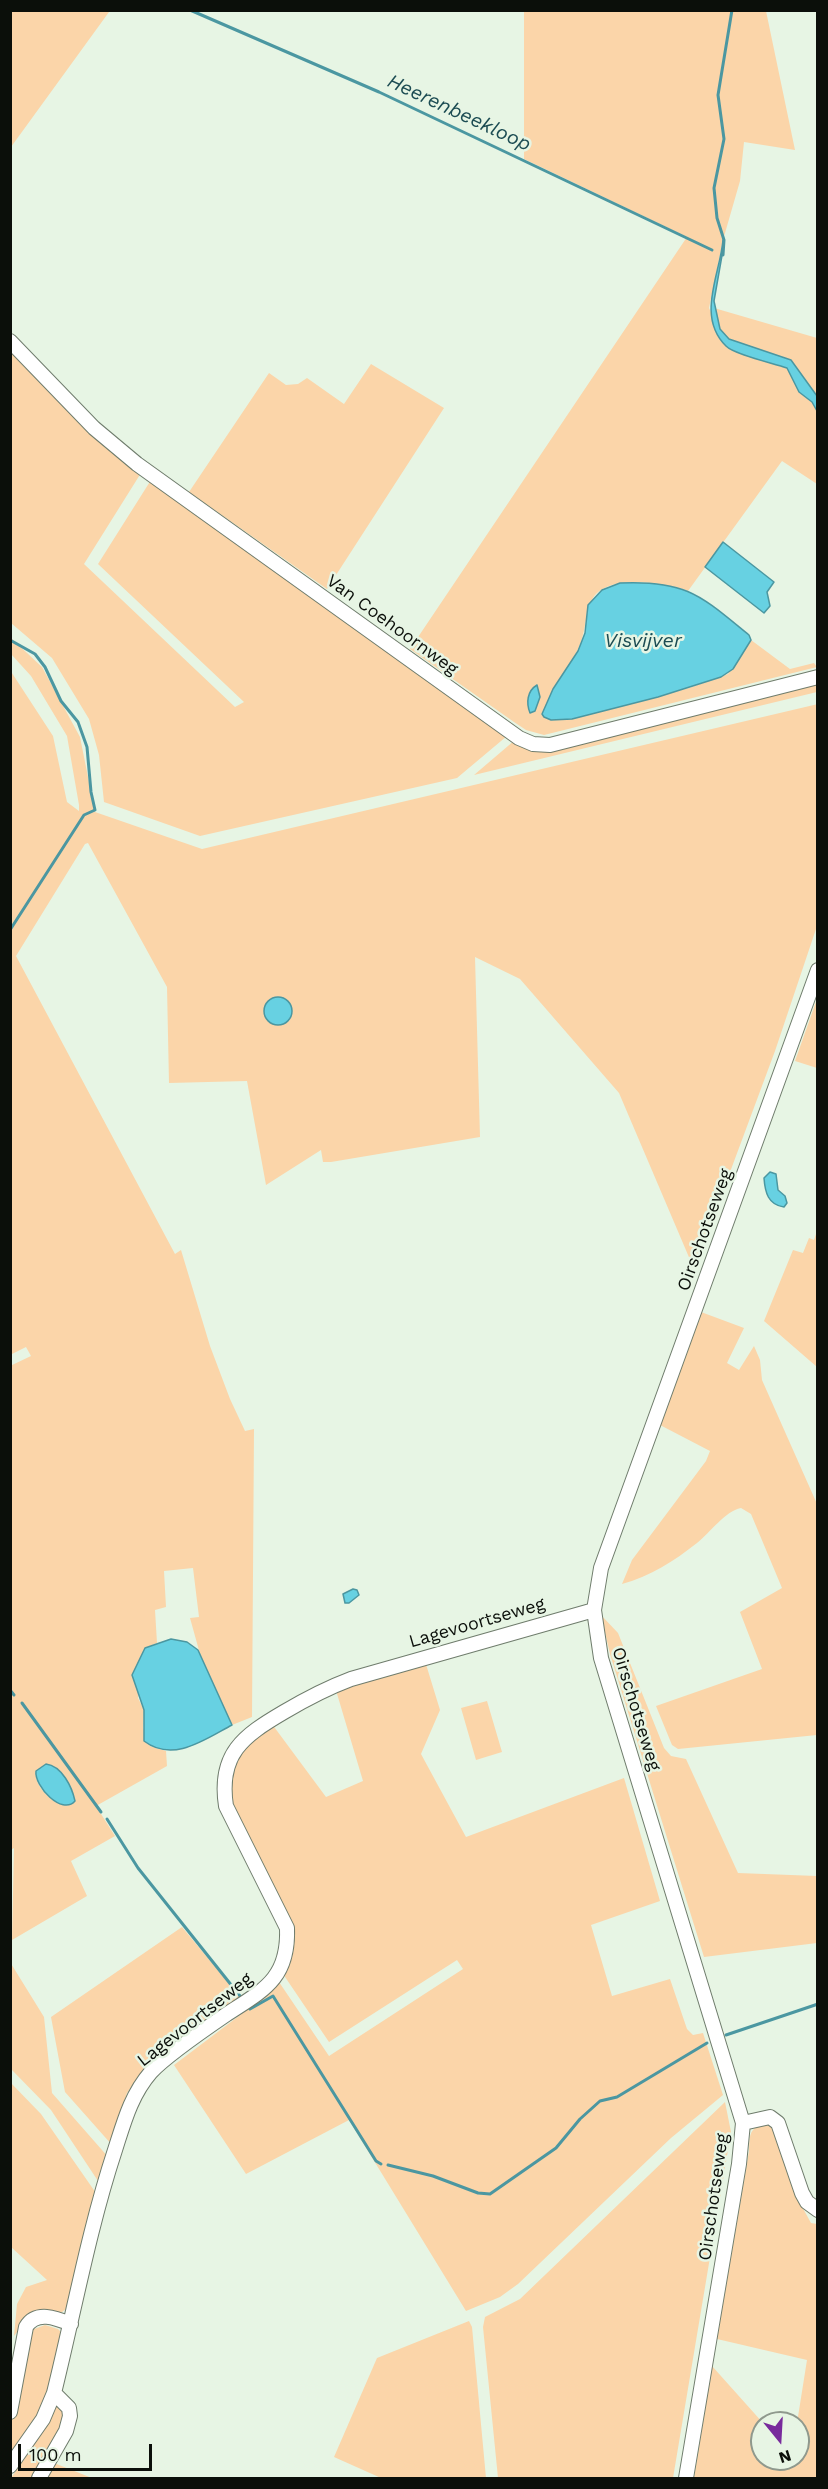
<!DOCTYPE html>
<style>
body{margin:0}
#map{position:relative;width:828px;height:2489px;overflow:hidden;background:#e7f5e4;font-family:"Work Sans",sans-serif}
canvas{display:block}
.frame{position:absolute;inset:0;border:12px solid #0b0f0a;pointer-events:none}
.north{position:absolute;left:750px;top:2411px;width:60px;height:60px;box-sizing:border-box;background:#e7f5e4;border:2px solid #8f998d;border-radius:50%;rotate:162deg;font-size:16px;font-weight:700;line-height:24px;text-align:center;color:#0b0f0a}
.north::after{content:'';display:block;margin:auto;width:21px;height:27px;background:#782a9c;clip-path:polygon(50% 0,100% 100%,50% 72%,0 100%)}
.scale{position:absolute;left:18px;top:2444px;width:134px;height:27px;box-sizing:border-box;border:3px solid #0b0f0a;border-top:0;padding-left:8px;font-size:18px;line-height:21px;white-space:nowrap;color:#0b0f0a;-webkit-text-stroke:4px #e7f5e4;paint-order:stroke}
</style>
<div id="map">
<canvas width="828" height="2489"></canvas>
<div class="frame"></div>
<div class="north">N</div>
<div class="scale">100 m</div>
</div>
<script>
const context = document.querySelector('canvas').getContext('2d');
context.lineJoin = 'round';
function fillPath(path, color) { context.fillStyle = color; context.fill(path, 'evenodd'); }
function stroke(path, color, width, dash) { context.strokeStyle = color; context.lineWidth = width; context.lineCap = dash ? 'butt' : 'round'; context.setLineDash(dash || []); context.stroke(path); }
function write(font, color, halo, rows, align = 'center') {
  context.font = font + ' "Work Sans",sans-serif'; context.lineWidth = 5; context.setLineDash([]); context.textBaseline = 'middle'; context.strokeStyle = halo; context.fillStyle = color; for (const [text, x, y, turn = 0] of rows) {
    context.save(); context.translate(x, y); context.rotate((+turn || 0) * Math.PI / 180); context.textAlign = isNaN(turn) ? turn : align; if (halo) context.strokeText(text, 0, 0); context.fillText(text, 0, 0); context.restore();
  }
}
const green = new Path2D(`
 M106,10l3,2 -98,135v-136z
 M524,11h242l29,139 -51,-8 -4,39 -17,59 -14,68 18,39 60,21 12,24 13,10 5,9v73l-35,-23 -94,130c-22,-8 -83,-18 -96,9 -8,17 -6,36 -16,53 -14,27 -29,33 -28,66h23l118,-31 39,-14 23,-34 39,29 24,-6 3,4 -273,68 -18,-5 -12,-8 -104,-73 277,-412 -163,-78z
 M714,308l103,30v58l-26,-36 -62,-21 -9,-10z
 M10,347l131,126 -57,91 151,143 9,-5 -146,-138 53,-84 356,256 -50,42 -257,58 -96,-34 -5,-47 -10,-36 -37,-61 -41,-35z
 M371,364l73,44 -117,181 -138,-97 80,-119 17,12 12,-1 9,-6 37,26z
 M11,638l31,29 38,70 15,75 107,37 616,-145 -1,222 -42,125 -81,218 -75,-176 -99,-114 -45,-22 5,180 -149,25h-8l-2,-12 -55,35 -19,-104 -78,2 -2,-96 -79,-144 -3,1 -69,112 159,298 6,-4 29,96 20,53 15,32 9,-2 -2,288 -20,8 -32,-71 -10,-36 9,-1 -6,-49 -29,3 2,36 -11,3 2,33 -12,5 -7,50 6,12 -1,18 7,18 16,5 1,15 -71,40 19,30 -44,25 16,35 -75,44 2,-92 -3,2 -1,-484 21,-10 -5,-9 -16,8v-685l43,66 14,66 12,9v-6l-12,-69 -36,-60 -20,-22zM292,1014l-3,7 -14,4 -11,-10zM46,1764c15,2 22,19 28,32l-4,9c-15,2 -37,-19 -34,-34z
 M817,679v13l-343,83 41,-35 10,5z
 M817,999v69l-22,-7z
 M817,1231v136l-53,-46 29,-71 10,3 6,-15 5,2z
 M701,1312l43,16 -17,35 12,7 15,-24 6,14 2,20 55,124v231l-139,14 -6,-4 -16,-39 106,-37 -22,-57 42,-24 -31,-74 -10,-6c-16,3 -31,25 -44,35 -23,18 -46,33 -75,41l10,-24 74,-99 4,-10 -50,-26z
 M601,1615l17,18 46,115 7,8 15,3 52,114 79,3v67l-113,14 -94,-303z
 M425,1661l15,49 -19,44 45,83 158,-59 36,123 -69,24 21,71 58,-17 17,50 6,6 10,-2 20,62 -52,43 -153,146 -18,13 -34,14 -117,-191 -103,54 -72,-109 86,-65 17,-21 52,77 134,-87 -6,-9 -128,82 -48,-71 8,-22 -61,-141 5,-46 36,-42 57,77 37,-16 -28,-94z
 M487,1701l15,51 -26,8 -15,-52z
 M182,1927l59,71 -101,76 -13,19 -15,52 -47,-53 -14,-75z
 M10,1962l34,55 8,76 57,65 -9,26 -49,-74 -40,-41z
 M10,2082l31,32 57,82 -25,85 -4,26 -7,5c-34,1 -25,-3 -48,24l3,-32 9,-17 21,-7 -36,-33z
 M725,2102l6,30 -58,346h-175l-15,-151 2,-10 35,-18z
 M763,2124l9,3 28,76 11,20 6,1v254h-123l18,-112 51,57 -1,36h36l-1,-36 10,-63 -90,-21 32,-188c1,-14 -1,-22 14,-27z
 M469,2321l3,6 14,151h-105l-47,-21 43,-99z
 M45,2325l13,4 6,6 -25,81 -28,38v-32l4,-12 14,-79z
 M55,2404l12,10 -31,64h-25l32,-46z
 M54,2463l38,15h-48z`);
const water = new Path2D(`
 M723,240l1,4 -10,57 6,28 9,10 62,21 26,36v15l-5,-9 -13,-10 -12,-24c-14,-5 -52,-13 -61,-22 -30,-30 -6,-71 -3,-106z
 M723,542l51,40 -7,10 3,14 -6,7 -59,-46z
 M620,583c67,-3 81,13 129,52l2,5 -18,29 -12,8 -63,20 -86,22 -21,1 -7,-3 -2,-3 11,-25 25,-38 7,-18 3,-28 14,-15z
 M537,685l3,12 -5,14 -5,2c-4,-10 -3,-22 7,-28z
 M264 1011a14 14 0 1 1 28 0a14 14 0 1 1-28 0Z
 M770,1172l6,2 2,16 7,6 2,7 -3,4c-16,-2 -19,-15 -20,-29z
 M353,1589l4,1 2,5 -10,8h-4l-2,-9z
 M171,1639l16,3 11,8 34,75c-28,15 -59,38 -88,16v-31l-12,-35 13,-27z
 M46,1764c16,2 26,23 29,37 -13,15 -41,-15 -39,-30z`);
const stream = new Path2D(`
 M190,10l189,82 333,158
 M723,255l1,-15 -7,-22 -3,-30 10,-49 -6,-44 14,-85
 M10,640l25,14 10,13 16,34 17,21 9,25 4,45 4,18 -11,5 -74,115
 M10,1690l4,5
 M22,1703l79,109
 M107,1819l31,49 102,128
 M250,2009l23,-13 103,165 5,3
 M726,2035l92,-31
 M388,2165l45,11 45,17 12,1 66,-46 24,-29 20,-18 17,-4 90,-54`);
const minor = new Path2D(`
 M10,341l84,87 43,36 382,274 14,6 17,1 268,-68
 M743,2123l27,-6 8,6 24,70 5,9 11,8
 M10,2412l16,-85c10,-17 30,-9 45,-3
 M10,2466l33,-47 11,-26c20,-81 35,-164 61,-243 9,-28 16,-55 36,-78 14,-15 57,-45 76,-58 37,-24 62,-36 60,-86l-61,-122c-8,-52 17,-70 58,-94 22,-13 43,-24 67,-33l243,-69
 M39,2478l27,-47 4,-15 -1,-8 -15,-15
 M686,2478l53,-314 4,-41 -142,-465 -7,-48 7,-42 217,-598`);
const streetNames = [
 ["Van Coehoornweg",392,625,36],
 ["Oirschotseweg",705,1230,-70],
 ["Lagevoortseweg",477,1623,-16],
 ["Oirschotseweg",636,1709,73],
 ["Lagevoortseweg",195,2020,-38],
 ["Oirschotseweg",714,2197,-82]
];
const waterNames = [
 ["Heerenbeekloop",459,113,25],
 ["Visvijver",643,641]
];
fillPath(green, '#fbd5a9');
fillPath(water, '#67d1e2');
stroke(water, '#4b97a1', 1.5);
stroke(stream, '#4b97a1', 3);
stroke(minor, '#6f7c6c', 16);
stroke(minor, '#fff', 14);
write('18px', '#0b0f0a', '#e7f5e4', streetNames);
write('italic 20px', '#1c4c53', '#e7f5e4', waterNames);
</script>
